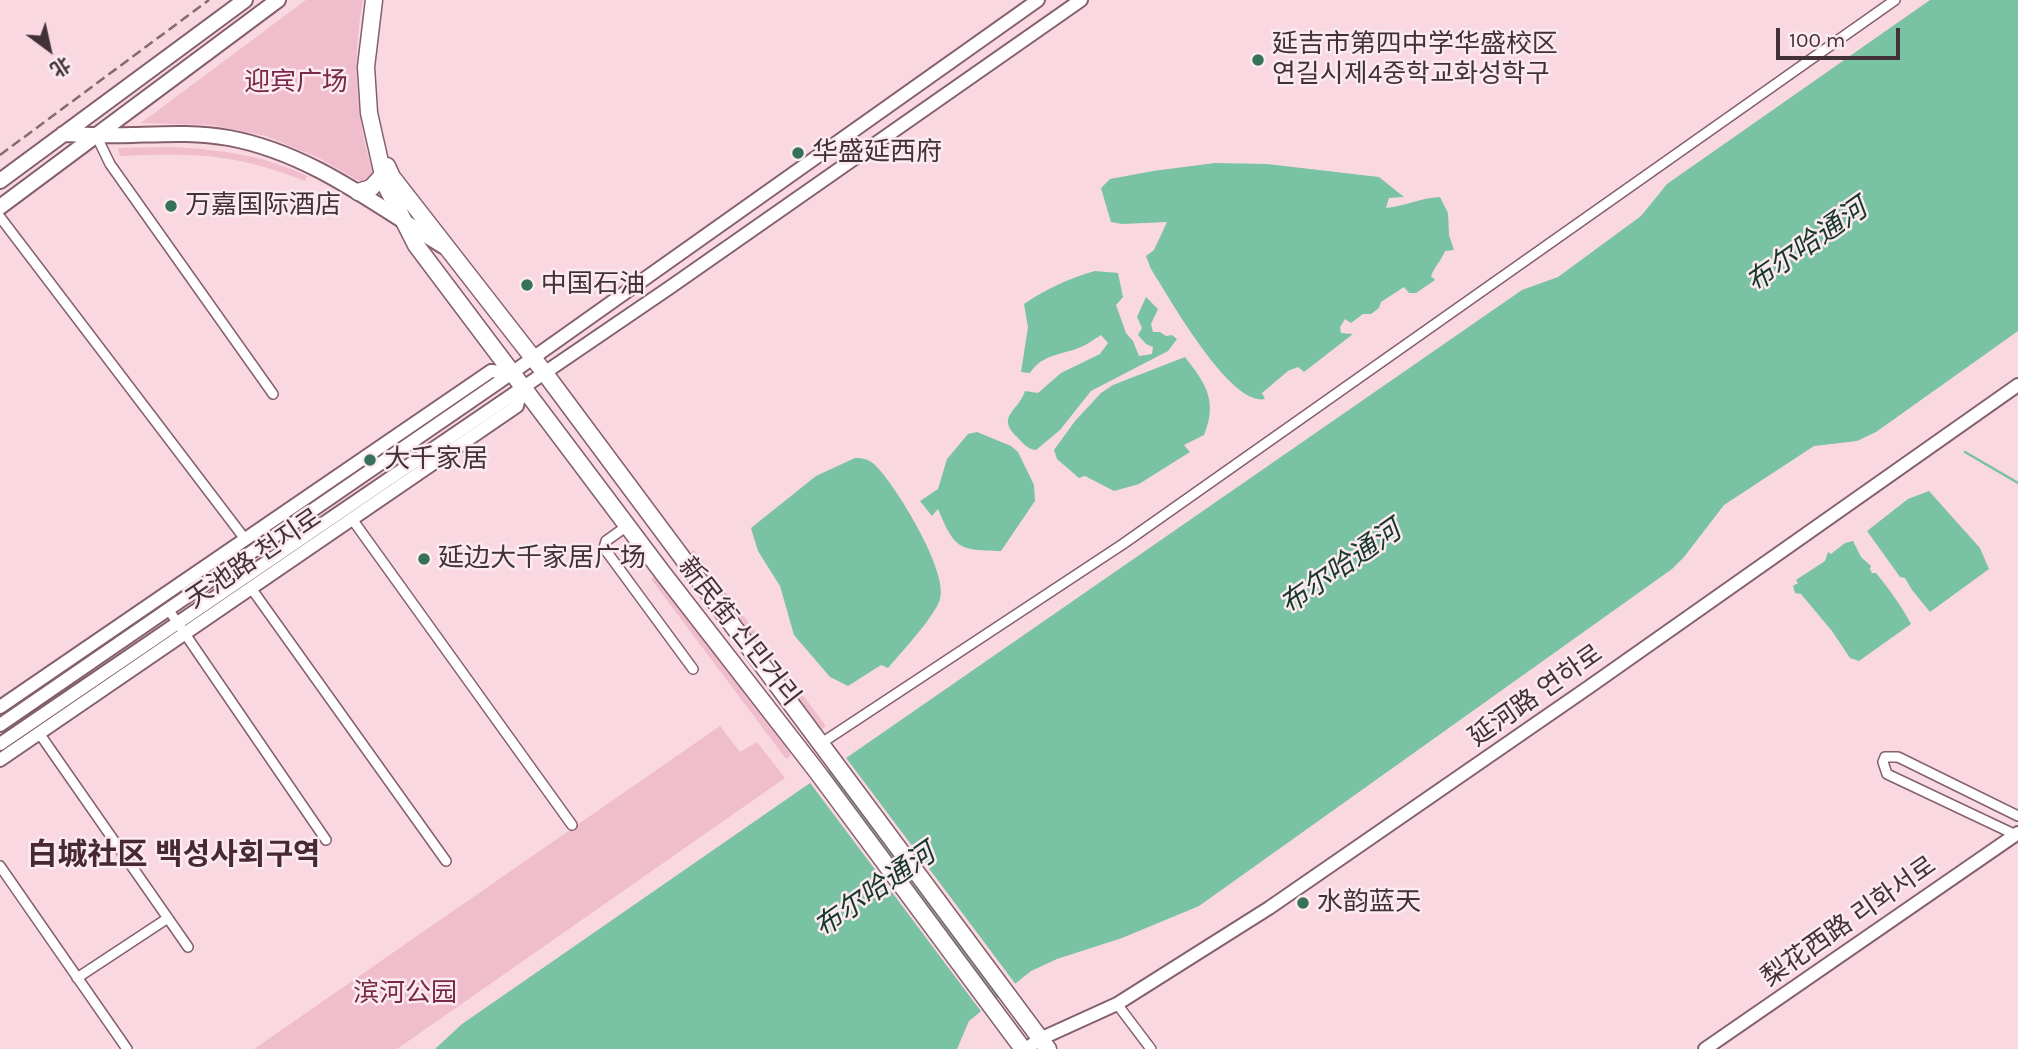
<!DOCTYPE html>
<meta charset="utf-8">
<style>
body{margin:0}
#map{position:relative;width:2018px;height:1049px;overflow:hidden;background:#fad8e1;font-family:Karla,"Noto Sans SC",sans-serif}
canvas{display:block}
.north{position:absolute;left:14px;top:14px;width:70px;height:70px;-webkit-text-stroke:5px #fbeaef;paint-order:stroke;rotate:147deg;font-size:19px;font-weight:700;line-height:28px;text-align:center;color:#423237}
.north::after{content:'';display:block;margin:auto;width:24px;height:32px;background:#423237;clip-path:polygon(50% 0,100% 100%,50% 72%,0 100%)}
.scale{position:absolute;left:1776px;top:28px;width:124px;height:32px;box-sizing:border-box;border:4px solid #423237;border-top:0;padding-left:9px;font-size:21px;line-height:24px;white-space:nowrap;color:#423237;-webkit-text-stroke:5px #fbeaef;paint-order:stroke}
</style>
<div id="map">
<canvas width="2018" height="1049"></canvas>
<div class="north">北</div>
<div class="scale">100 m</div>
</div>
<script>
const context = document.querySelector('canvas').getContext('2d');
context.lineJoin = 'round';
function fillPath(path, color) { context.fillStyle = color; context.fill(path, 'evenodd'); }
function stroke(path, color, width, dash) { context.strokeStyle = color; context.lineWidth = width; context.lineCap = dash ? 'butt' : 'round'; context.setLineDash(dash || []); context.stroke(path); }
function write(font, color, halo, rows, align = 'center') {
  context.font = font + ' Karla,"Noto Sans SC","Noto Sans KR",sans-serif'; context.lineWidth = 5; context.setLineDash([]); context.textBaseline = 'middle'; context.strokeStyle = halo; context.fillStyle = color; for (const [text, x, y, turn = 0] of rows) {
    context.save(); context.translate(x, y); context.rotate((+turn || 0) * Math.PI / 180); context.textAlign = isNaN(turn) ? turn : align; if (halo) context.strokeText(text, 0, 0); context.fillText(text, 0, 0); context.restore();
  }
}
const green = new Path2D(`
 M306,0h57c-11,60 -8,118 11,175l-10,9 -45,-26 -53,-22 -54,-11 -71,-2z
 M170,147c48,2 93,8 137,29l-2,5c-70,-28 -112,-28 -185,-25l-2,-8z
 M694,550l132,176 -5,4 -112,-149 -18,-29z
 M654,577l20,23 116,152v4l-4,3 -135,-180z
 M720,726l20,26 17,-10 28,36 -388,271h-143z`);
const water = new Path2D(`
 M1930,0h88v331l-142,101 -19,9 -43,5 -90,59 -40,52 -12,12 -473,337 -77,32 -65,21 -26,12 -62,50 -12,28h-522l27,-25 1060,-734 36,-13 83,-61 26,-32z
 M1215,163l52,1 112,13 25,20 -15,1 -3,10c19,-2 34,-10 54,-11l8,16 1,22 5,15 -9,1c-4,10 -10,15 -14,25l4,4 -19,13h-7l-5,-6 -23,15 -2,6 -8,6h-8l-12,9 -6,-4 -5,8 1,6 12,1 -49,38 -6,-5 -10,4 -26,22 3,6c-35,8 -96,-102 -114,-130l-5,-13 8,-6 13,-28 -45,2 -11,-2 -10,-34 9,-9 43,-8z
 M1095,271l23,2 5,24 -7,8 10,28 7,8 6,15 13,-2 1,-7 -7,-3 -8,-9 4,-7 -5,-11 9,-20 12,12 -7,15 2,8h7l6,4 6,-1 5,4 -9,12 -77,40 -31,39 -24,20c-9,-1 -13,-7 -19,-13 -22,-21 2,-26 8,-46l13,2 23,-20 39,-19 8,-11 -7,-8c-7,4 -13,9 -20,12 -19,8 -39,7 -51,26l-9,-1 7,-45 -4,-23c22,-15 46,-26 71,-33z
 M1185,357c21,27 33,44 19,78l-20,10 6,7 -51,32 -25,7 -29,-15 -6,2 -22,-19 -3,-9 21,-29 26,-28 12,-8z
 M977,432l34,14 7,6 16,33 1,16 -34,50c-43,-1 -46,-2 -63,-42l-6,7 -12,-15 18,-12 9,-30 21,-25z
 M855,458c8,0 14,1 20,7 20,19 74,107 65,134 -4,16 -40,55 -52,69l-7,-3 -33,21 -18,-9 -36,-42 -14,-49 -22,-35 -7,-23 65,-52z
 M1929,491l51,57 9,21 -59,43 -18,-22 -7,-12 -5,-1 -33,-46 41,-32z
 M1853,541l8,16 10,9 -1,3 2,4h4c13,16 25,32 35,51l-52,37 -9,-3 -18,-27 -31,-37 -6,-1 -2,-7 5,-3 -2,-3 29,-19 3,-9 3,2 14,-11z`);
const pier = new Path2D(`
 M844,755l173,231 -15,12 -174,-232z
 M824,769l174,233 -15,12 -175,-234z`);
const stream = new Path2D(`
 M1965,452l53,31`);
const minor = new Path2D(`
 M96,135l14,29 163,230
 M0,217l245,322
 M352,519l220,306
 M627,526l-21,15 -2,7 89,121
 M251,588l195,273
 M168,609l158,231
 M39,733l149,214
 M820,744l303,-200 772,-544
 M2016,835l-129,-61 -4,-12 2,-5h13l120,59
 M0,866l127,183
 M77,978l91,-60
 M1117,1004l34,45`);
const tertiary = new Path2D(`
 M0,707l491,-336 21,2
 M0,760l517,-354 5,-19
 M1705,1049l313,-216`);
const secondary = new Path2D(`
 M0,725l499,-343 539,-382
 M0,744l669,-456 412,-288
 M1026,1049l14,-10 77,-35 152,-96 320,-221 429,-302`);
const primary = new Path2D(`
 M63,134c23,1 46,2 69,1 33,-1 64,-3 97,3 81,15 145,66 214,108
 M0,181l245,-181
 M0,207l278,-207`);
const trunk = new Path2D(`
 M374,0l-8,67 3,46 16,71 31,61 246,327 153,197 208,280
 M387,166l5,11 152,195 504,677
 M358,192l13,-4 12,-13`);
const rail = new Path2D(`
 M0,155l209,-155`);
const markers = [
 [1258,60,7,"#36715a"],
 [798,153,7,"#36715a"],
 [171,206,7,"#36715a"],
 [527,285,7,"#36715a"],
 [370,460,7,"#36715a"],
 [424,559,7,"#36715a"],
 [1303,903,7,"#36715a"]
];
const poiNames = [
 ["延吉市第四中学华盛校区",1272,45],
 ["연길시제4중학교화성학구",1272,75],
 ["华盛延西府",812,153],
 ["万嘉国际酒店",185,206],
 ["中国石油",541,285],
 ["大千家居",384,460],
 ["延边大千家居广场",438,559],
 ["水韵蓝天",1317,903]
];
const parkNames = [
 ["迎宾广场",296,83],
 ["滨河公园",405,994]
];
const streetNames = [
 ["天池路 천지로",254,559,-34],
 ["新民街 신민거리",739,632,52],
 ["延河路 연하로",1536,696,-35],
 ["梨花西路 리화서로",1849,922,-35]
];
const waterNames = [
 ["布尔哈通河",1807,246,-35],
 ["布尔哈通河",1341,568,-35],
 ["布尔哈通河",875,891,-35]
];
const quarterNames = [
 ["白城社区 백성사회구역",174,855]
];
fillPath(green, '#efbdcc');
fillPath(water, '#79c2a4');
fillPath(pier, '#fad8e1');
stroke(stream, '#79c2a4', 2.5);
stroke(minor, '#84606b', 12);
stroke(tertiary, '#84606b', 16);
stroke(secondary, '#84606b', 16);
stroke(primary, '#84606b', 18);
stroke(trunk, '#84606b', 19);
stroke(minor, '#fff', 9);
stroke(tertiary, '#fff', 12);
stroke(secondary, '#fff', 12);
stroke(primary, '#fff', 14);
stroke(trunk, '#fff', 16);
stroke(rail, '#816b71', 2.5, [10, 5]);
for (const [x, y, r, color] of markers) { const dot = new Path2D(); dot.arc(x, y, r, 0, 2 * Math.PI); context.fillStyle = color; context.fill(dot); stroke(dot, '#fbeaef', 2.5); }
write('26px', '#423237', '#fbeaef', poiNames, 'left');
write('26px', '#782848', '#fbeaef', parkNames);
write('26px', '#423237', '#fbeaef', streetNames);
write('italic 28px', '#16382b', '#fbeaef', waterNames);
write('bold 30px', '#482933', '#fbeaef', quarterNames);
</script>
